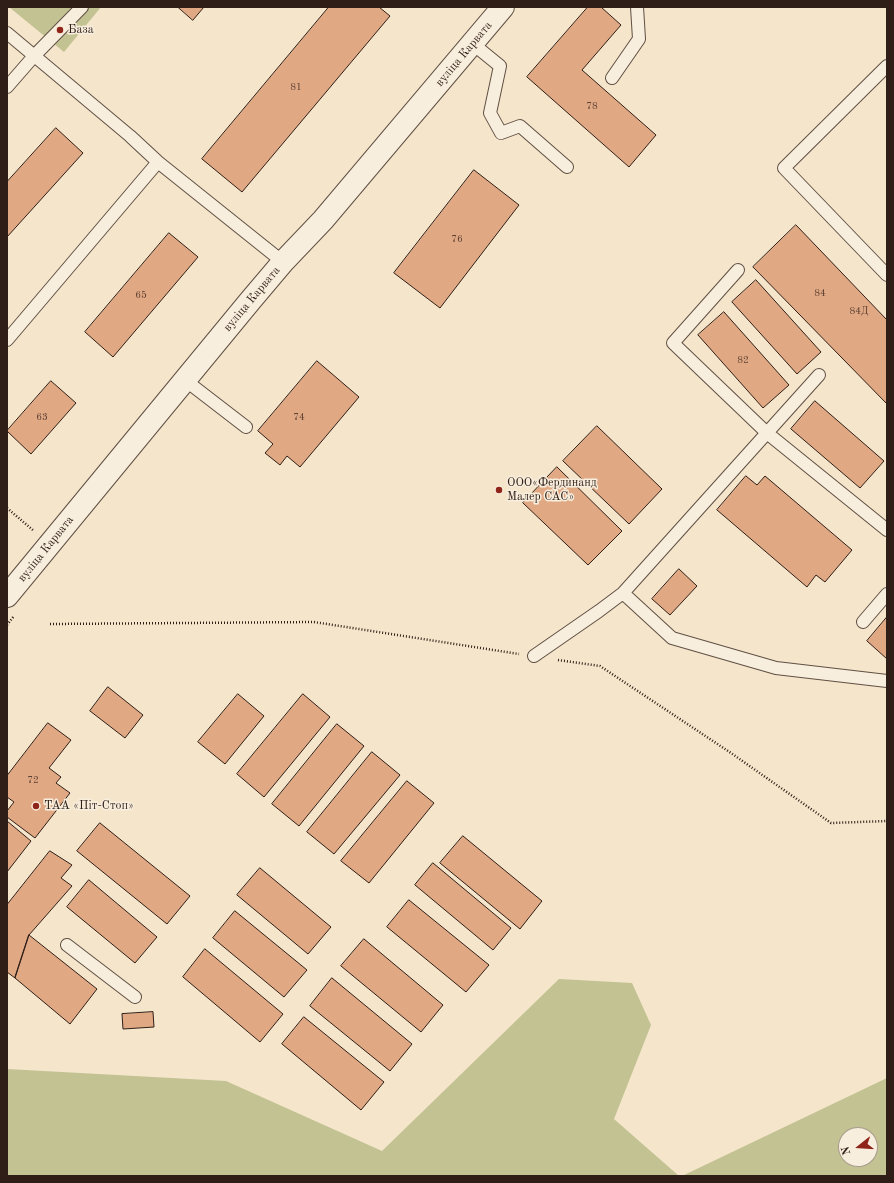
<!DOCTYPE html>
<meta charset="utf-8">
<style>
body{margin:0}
#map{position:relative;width:894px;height:1183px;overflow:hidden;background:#f4e5cb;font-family:"Old Standard TT",serif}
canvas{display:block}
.frame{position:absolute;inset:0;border:8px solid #2f1e17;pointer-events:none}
.north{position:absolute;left:838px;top:1127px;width:40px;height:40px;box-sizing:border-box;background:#f8eedd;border:1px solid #a89b8e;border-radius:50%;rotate:253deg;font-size:11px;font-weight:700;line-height:16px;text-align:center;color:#2f1e17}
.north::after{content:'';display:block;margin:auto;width:14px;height:18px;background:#8f2418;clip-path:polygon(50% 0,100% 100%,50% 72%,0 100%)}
</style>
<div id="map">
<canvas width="894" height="1183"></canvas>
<div class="frame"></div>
<div class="north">N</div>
</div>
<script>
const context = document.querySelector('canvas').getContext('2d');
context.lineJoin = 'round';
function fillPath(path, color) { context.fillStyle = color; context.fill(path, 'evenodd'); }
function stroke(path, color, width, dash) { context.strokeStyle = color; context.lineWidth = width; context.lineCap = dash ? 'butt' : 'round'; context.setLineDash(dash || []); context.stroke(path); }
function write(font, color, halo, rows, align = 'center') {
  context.font = font + ' "Old Standard TT",serif'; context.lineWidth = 3; context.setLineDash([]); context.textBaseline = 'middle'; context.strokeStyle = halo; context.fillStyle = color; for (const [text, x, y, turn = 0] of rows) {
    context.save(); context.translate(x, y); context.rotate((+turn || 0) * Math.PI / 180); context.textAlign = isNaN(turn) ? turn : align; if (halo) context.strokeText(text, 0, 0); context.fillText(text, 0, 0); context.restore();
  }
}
const green = new Path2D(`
 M9,7h92l-37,45z
 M559,979l73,4 19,42 -37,94 65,57h-672v-107l219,12 156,70z
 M887,1078v98h-205zM846,1135h24v24h-24z`);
const building = new Path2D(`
 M178,7h26l-11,13z
 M329,7h50l11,9 -148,176 -40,-33z
 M588,7h13l20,18 -39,45 74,65 -27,32 -102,-90z
 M56,128l27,25 -76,84v-55z
 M474,170l45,35 -79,103 -46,-35z
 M796,225l91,95v84l-134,-137z
 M169,233l29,24 -85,100 -28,-25z
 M756,280l65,72 -24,22 -65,-72z
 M724,312l65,73 -26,23 -65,-73z
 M317,361l42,36 -59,70 -13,-11 -7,9 -15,-12 8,-9 -15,-13z
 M51,381l25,22 -45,51 -24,-23z
 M815,401l69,60 -24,27 -69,-59z
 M597,426l65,63 -33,35 -66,-63z
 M557,467l65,64 -34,34 -65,-62z
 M746,476l11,9 8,-9 87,74 -27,32 -9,-7 -9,12 -90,-77z
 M679,569l18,17 -27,29 -18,-16z
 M887,617v42l-20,-18z
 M108,687l35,28 -18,23 -35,-27z
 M238,694l26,22 -39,48 -27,-22z
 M303,694l27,23 -66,80 -27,-23z
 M48,723l23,17 -22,28 12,9 -5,6 14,10 -35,45 -28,-21v-6l7,-9 -7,-5v-21z
 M337,724l27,22 -65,80 -27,-22z
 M372,752l28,23 -66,79 -27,-22z
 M407,781l27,22 -65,80 -28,-22z
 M7,821l24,20 -24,31z
 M100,823l90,73 -23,28 -90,-73z
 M463,836l79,65 -22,28 -80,-66z
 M50,851l22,14 -11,13 11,8 -43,49 -14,43 -8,-6v-67z
 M433,863l78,65 -18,22 -78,-65z
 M260,868l71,59 -23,27 -71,-59z
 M89,880l68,57 -22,26 -68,-56z
 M409,900l80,65 -23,27 -79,-65z
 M235,911l72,59 -23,27 -71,-59z
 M29,935l68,54 -27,35 -55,-46z
 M364,939l79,66 -22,27 -80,-66z
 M205,949l78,65 -23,28 -77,-65z
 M332,978l80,66 -22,27 -80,-65z
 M153,1012l1,15 -31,2 -1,-15z
 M304,1017l80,65 -23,28 -79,-66z`);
const path = new Path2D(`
 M7,508l27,23
 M50,624l264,-2 205,32
 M7,625l7,-9
 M558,660l42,6 131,87 100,70 56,-2`);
const service = new Path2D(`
 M7,33l123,103 28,26 125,100
 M473,44l27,22 -10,47 11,20 19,-7 47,41
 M887,66l-103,102 103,107
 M612,78l27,-39 -2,-32
 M7,87l27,-31 48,-49
 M738,270l-65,73 94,90 120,97
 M7,340l151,-178
 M185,380l61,47
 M623,593l49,45 104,30 111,13
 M863,622l24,-28
 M534,656l65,-45 24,-18 196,-218
 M67,945l68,52`);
const minor = new Path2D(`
 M7,596l243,-295 33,-39 40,-42 180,-213`);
const markers = [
 [60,30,4,"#8f2418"],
 [499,490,4,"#8f2418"],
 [36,806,4,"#8f2418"]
];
const numberNames = [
 ["81",296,87],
 ["78",592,106],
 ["76",457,239],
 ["84",820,293],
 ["65",141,295],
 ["84Д",859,311],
 ["82",743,360],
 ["63",42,417],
 ["74",299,417],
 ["72",33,780]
];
const poiNames = [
 ["База",68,30],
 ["ООО«Фердинанд",507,483],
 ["Малер САС»",507,497],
 ["ТАА «Піт-Стоп»",44,806]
];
const streetNames = [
 ["вуліца Карвата",464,54,-50],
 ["вуліца Карвата",252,299,-50],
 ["вуліца Карвата",46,549,-51]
];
fillPath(green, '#c3c292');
fillPath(building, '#e1a884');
stroke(building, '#2f1e17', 1);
stroke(service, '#605044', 14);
stroke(minor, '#605044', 24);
stroke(path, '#2f1e17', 2.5, [1, 2]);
stroke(service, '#f8eedd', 12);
stroke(minor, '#f8eedd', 22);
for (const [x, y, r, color] of markers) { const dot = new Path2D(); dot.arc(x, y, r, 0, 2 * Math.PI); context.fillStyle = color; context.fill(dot); stroke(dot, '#f8eedd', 1.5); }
write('10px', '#5c4032', null, numberNames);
write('12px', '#2f1e17', '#f8eedd', poiNames, 'left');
write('12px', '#2f1e17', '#f8eedd', streetNames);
</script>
